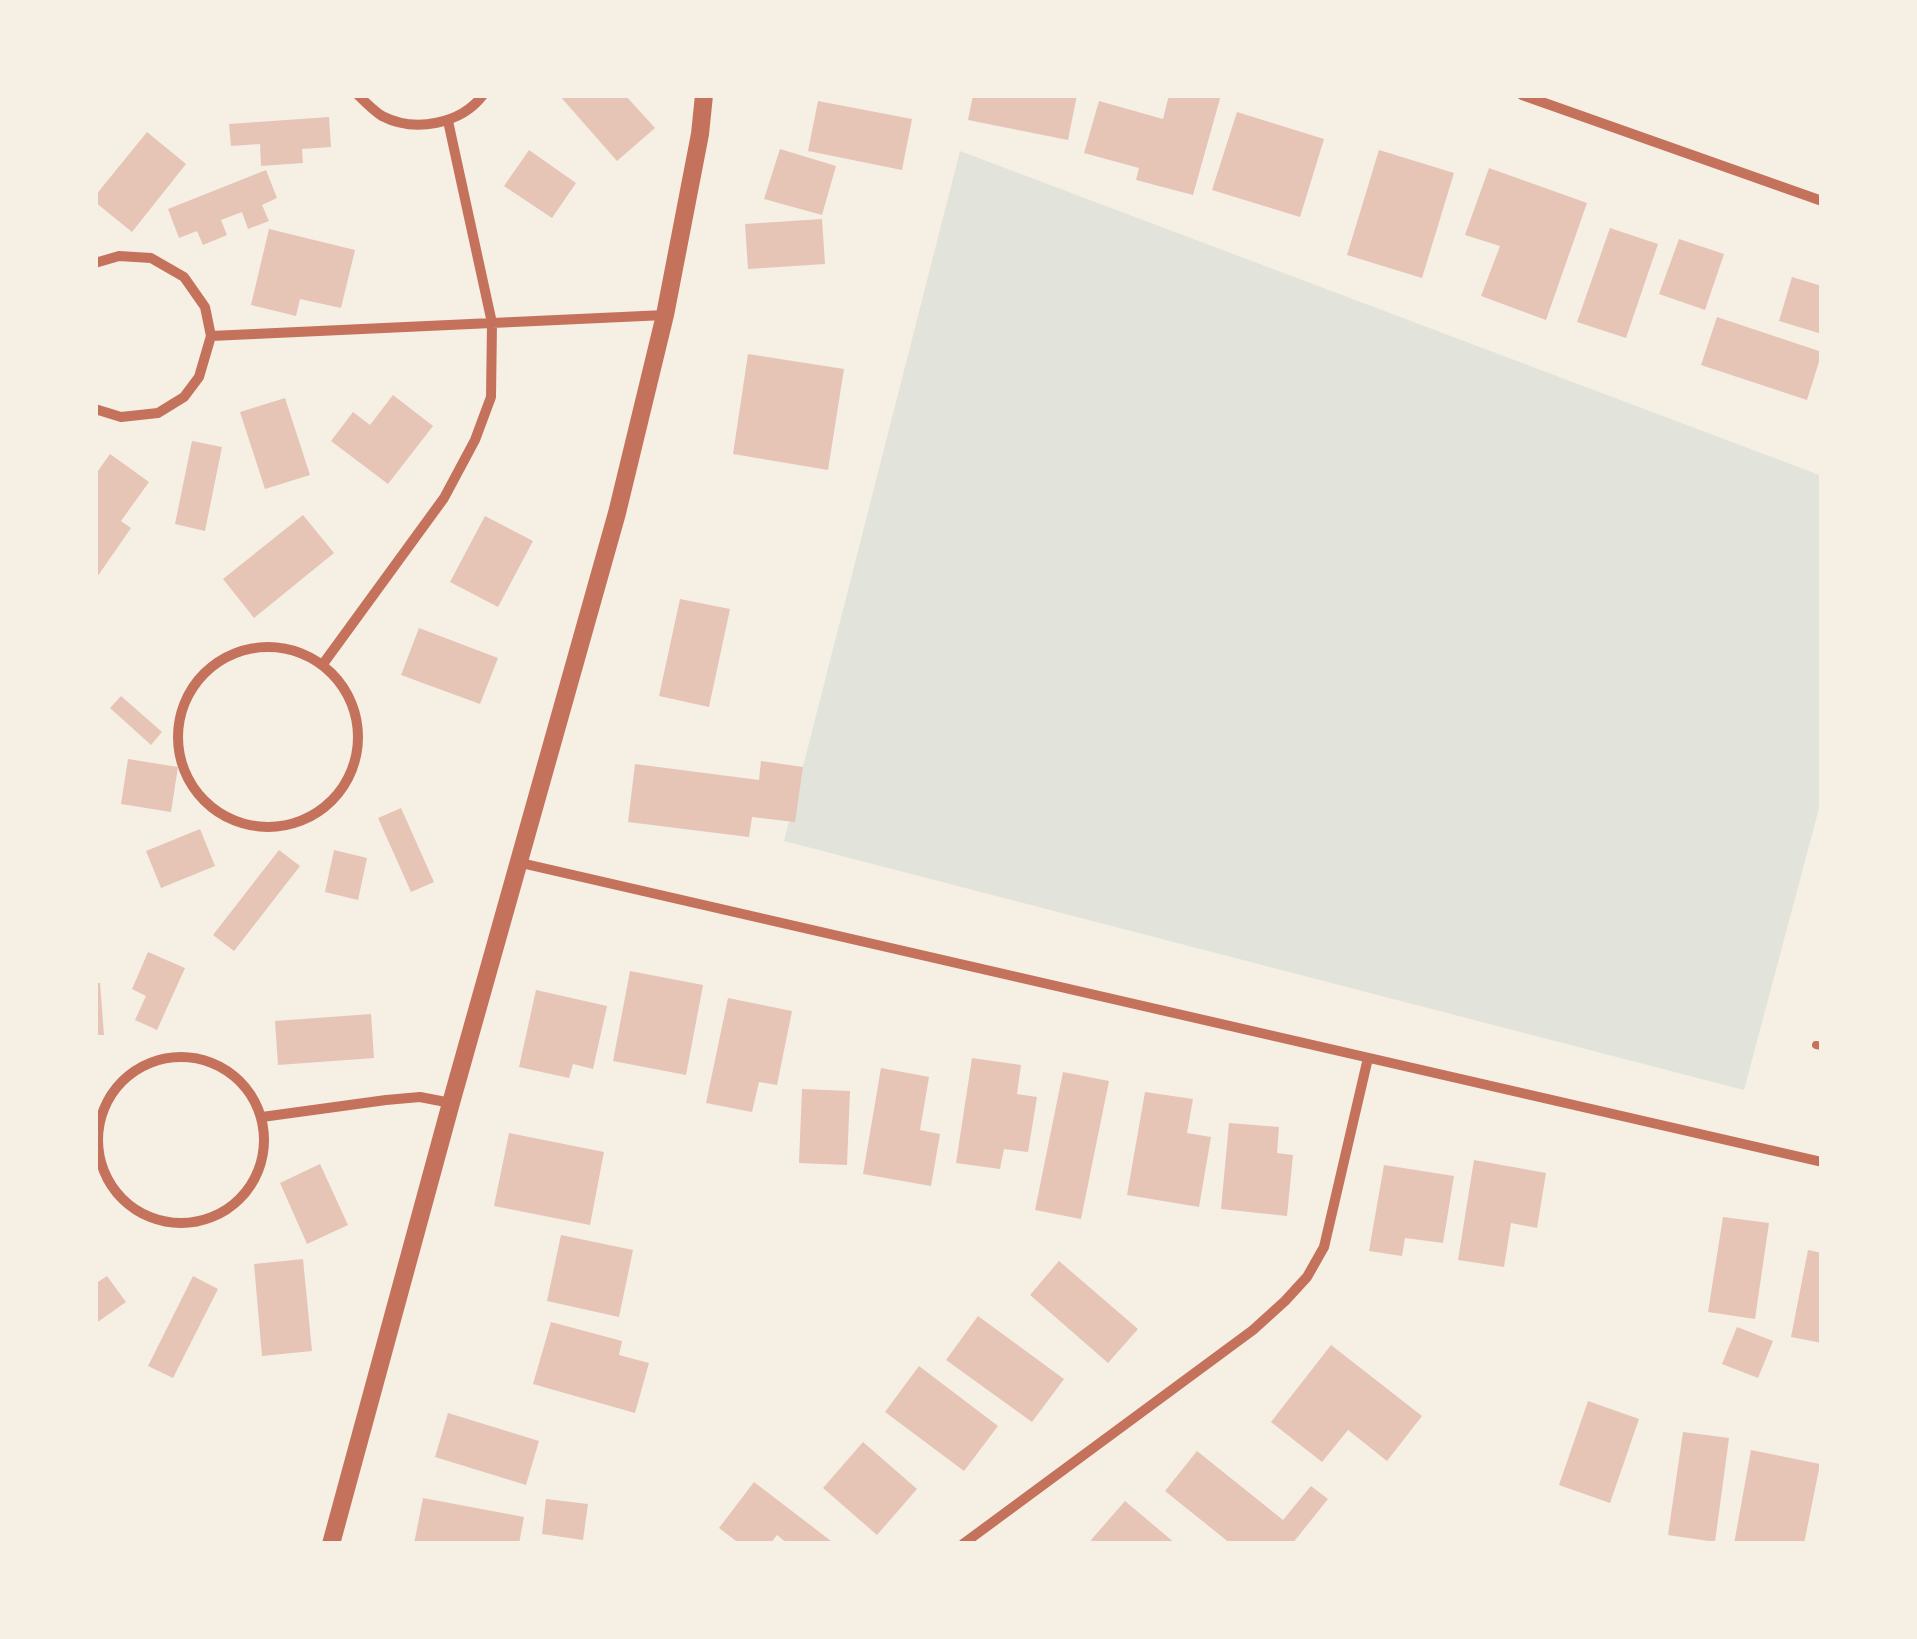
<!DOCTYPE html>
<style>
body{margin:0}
#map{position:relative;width:1917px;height:1639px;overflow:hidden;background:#f6efe4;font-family:Montserrat,sans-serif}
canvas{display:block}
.frame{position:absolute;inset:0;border:98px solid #f6efe4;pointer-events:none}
</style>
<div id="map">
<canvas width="1917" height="1639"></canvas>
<div class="frame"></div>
</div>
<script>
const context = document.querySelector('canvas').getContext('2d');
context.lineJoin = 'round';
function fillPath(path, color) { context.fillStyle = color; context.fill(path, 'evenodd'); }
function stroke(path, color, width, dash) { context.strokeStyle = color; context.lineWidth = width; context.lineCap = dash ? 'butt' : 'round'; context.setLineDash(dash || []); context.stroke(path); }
const green = new Path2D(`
 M960,151l862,325v321l-78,293 -960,-249z`);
const building = new Path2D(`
 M559,95h66l30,33 -38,33z
 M973,95h104l-9,45 -100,-20z
 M1169,95h52l-28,100 -57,-15 3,-12 -55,-15 15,-52 64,18z
 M818,101l94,18 -10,51 -94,-19z
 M1237,112l87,27 -24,78 -88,-27z
 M329,117l2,30 -29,2 1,14 -42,3 -1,-22 -29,2 -2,-22z
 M147,132l39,32 -54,68 -37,-30v-6z
 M780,149l56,17 -14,49 -58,-16z
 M529,150l47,33 -24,35 -48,-32z
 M1379,150l75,23 -32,105 -75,-23z
 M1489,168l98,35 -41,117 -65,-24 19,-50 -35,-11z
 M266,170l11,28 -15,7 7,16 -21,8 -6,-17 -21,8 6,15 -24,10 -6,-14 -18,7 -11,-29z
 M822,219l3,45 -77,5 -3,-45z
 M1610,228l48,16 -32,94 -49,-16z
 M269,229l86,21 -14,58 -41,-9 -4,17 -45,-11z
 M1679,239l45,15 -19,56 -46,-16z
 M1792,277l30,9v48l-43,-13z
 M1717,317l105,35 -15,48 -106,-35z
 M748,354l96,15 -16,101 -95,-16z
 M393,395l40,31 -45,58 -57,-43 22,-29 17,13z
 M285,398l25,77 -45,14 -25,-77z
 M192,441l30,6 -17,84 -30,-7z
 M110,454l39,28 -28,39 10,7 -36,52v-105z
 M303,515l31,38 -80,65 -31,-39z
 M485,516l48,25 -35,66 -48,-25z
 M680,599l50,10 -21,98 -50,-11z
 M419,628l79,30 -18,46 -79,-29z
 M121,696l41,36 -11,13 -41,-37z
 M128,759l50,8 -7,45 -50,-8z
 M761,761l42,6 -8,55 -43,-5 -3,20 -121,-15 7,-58 124,16z
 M401,808l33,74 -23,10 -33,-74z
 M200,829l15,37 -54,22 -15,-37z
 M279,850l21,16 -66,85 -21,-16z
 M334,850l33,8 -9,42 -33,-8z
 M148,952l37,16 -28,62 -22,-10 11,-24 -14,-7z
 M630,971l73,14 -17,90 -73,-14z
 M95,983h5l4,52h-9z
 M536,990l71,16 -14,63 -20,-5 -4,14 -50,-11z
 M728,998l64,13 -15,74 -18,-3 -7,30 -46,-9z
 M371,1014l3,44 -96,7 -3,-44z
 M972,1058l49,7 -4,29 20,3 -9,55 -24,-3 -4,20 -44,-6z
 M881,1068l48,9 -9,53 20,4 -9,52 -68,-12z
 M1063,1072l46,9 -28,138 -46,-9z
 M802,1089l48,2 -3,74 -48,-2z
 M1145,1092l48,7 -6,34 24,4 -12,70 -72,-12z
 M1229,1123l50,4 -2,26 16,2 -6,61 -66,-7z
 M509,1133l95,19 -14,73 -96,-19z
 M1474,1160l72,13 -9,55 -26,-5 -7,44 -46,-7z
 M320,1164l28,61 -41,19 -27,-61z
 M1384,1165l70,11 -11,67 -38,-5 -3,18 -33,-5z
 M1723,1217l46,6 -14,96 -47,-7z
 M561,1235l72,15 -14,67 -72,-16z
 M1808,1250l14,3v90l-31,-6z
 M303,1259l9,92 -50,5 -8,-92z
 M1059,1261l79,68 -30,34 -78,-68z
 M107,1276l19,26 -31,22v-40z
 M193,1276l25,13 -45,89 -25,-12z
 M978,1316l86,63 -32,43 -86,-62z
 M551,1322l71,19 -3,14 30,8 -14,50 -102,-29z
 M1737,1327l36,14 -15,37 -36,-14z
 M1331,1345l91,71 -35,45 -39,-31 -26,32 -51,-40z
 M919,1366l79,60 -34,45 -79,-59z
 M1588,1401l51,18 -29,84 -51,-18z
 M448,1413l91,28 -13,44 -91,-28z
 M1683,1432l46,6 -14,104 -47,-7z
 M863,1442l54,47 -40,46 -54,-47z
 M1751,1450l69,14 -16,80h-70z
 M1197,1451l86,69 28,-34 17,13 -36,45h-61l-66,-53z
 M754,1482l81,62h-47l-11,-9 -7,9h-30l-21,-16z
 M423,1498l101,19 -5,27h-105z
 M546,1499l42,5 -5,36 -41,-6z
 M1125,1501l51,43h-81l-4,-4z`);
const service = new Path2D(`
 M1816,1045l6,1`);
const minor = new Path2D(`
 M358,95c7,7 16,16 24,21 33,17 79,8 101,-21
 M1522,95l300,106
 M95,263l24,-7 32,2 33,19 21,30 6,29 -12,41 -15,20 -26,16 -37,4 -26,-8
 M211,336l454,-21
 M178 737a90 90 0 1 1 180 0a90 90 0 1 1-180 0Z
 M323,664l121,-166 31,-58 16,-43 1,-74 -44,-202
 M521,863l1301,299
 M98 1140a83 83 0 1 1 166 0a83 83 0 1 1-166 0Z
 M262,1117l124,-17 34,-3 31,6
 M963,1544l290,-214 32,-29 22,-24 17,-30 44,-189`);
const tertiary = new Path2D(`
 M331,1544l120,-441 166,-590 48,-198 35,-181 4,-39`);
fillPath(green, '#e2e4dc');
fillPath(building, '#e6c5b7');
stroke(service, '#c5725c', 8);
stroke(minor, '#c5725c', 10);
stroke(tertiary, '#c5725c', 18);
</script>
